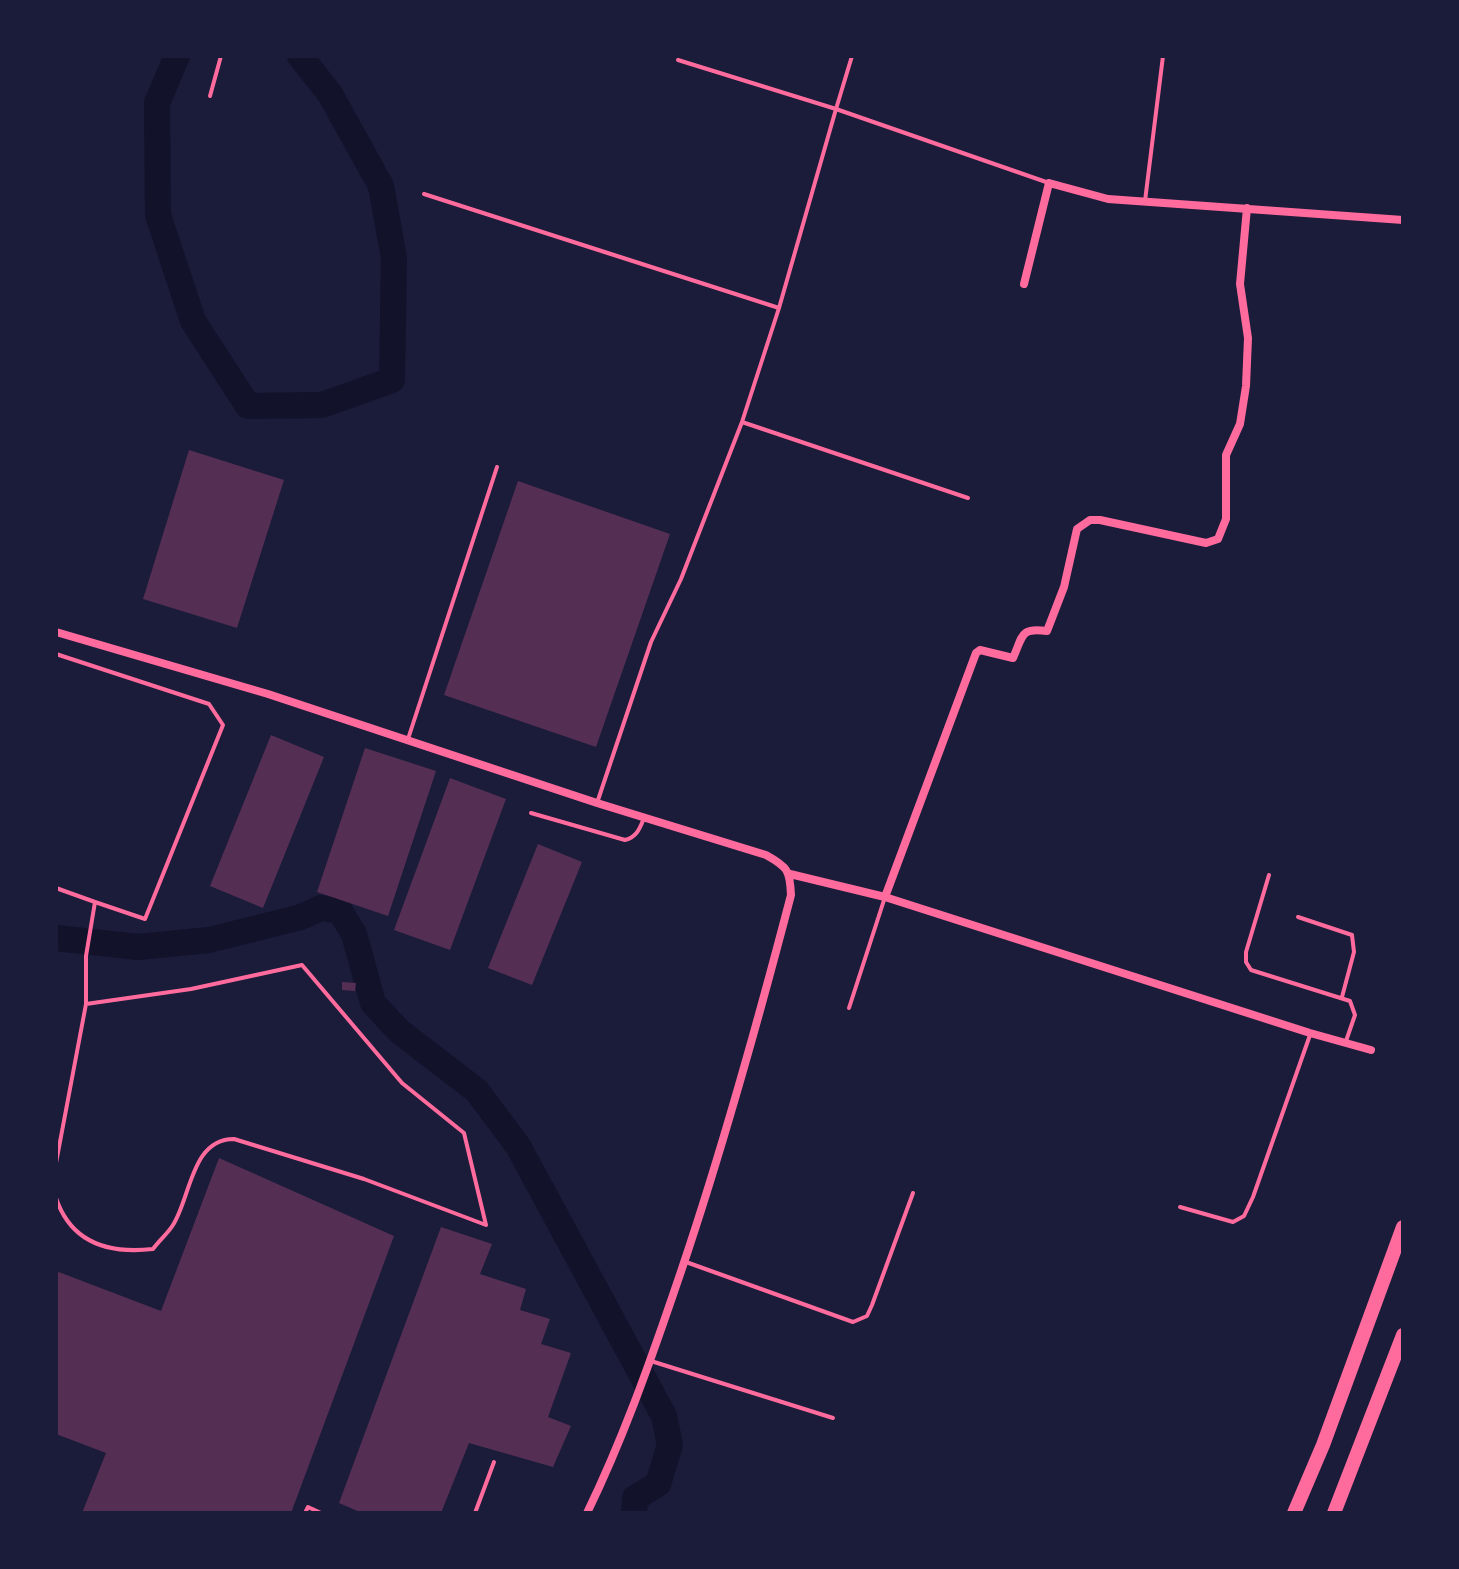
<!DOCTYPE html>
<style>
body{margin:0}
#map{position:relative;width:1459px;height:1569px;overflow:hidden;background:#1b1b3a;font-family:"Crimson Pro",serif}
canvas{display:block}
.frame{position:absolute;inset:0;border:58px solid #1b1b3a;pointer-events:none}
</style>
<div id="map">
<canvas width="1459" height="1569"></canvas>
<div class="frame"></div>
</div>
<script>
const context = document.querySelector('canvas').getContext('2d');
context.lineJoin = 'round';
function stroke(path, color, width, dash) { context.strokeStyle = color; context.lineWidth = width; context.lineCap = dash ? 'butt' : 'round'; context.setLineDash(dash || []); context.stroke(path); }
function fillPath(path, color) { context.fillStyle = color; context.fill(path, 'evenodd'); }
const river = new Path2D(`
 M177,56l-20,47 1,112 35,106 55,85 74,-1 70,-25 2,-122 -13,-72 -51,-92 -30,-38
 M56,938l82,9 71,-7 92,-23 20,-9 19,3 14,23 19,69 26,28 78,60 41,55 146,270 6,29 -12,39 -23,14 -1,15`);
const building = new Path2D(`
 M189,450l95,30 -47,148 -94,-29z
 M518,481l152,53 -74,213 -152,-52z
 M271,735l53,22 -61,151 -53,-22z
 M365,748l71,23 -48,145 -71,-24z
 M450,778l56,21 -56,151 -56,-20z
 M538,844l44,18 -50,123 -44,-17z
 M342,982l14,1 -1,8 -13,-1z
 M219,1158l175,78 -103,277h-209l24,-60 -50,-19v-163l105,40z
 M441,1227l51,17 -12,30 46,15 -6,21 30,9 -9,25 30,9 -23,64 23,9 -18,41 -84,-24 -28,70h-79l-23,-10z`);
const service = new Path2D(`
 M678,60l158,49 16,-53
 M210,96l11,-40
 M424,194l355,114
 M1145,201l18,-145
 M742,422l226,76
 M56,654l153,50 14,21 -78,194 -50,-17 -9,54v48l-30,159
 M408,739l89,-272
 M597,803l54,-161 30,-63 61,-157 37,-114 57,-199 213,74
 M531,813l94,27c12,-3 15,-12 19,-22
 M1269,875l-23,77v10l5,8 99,31 5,14 -9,26
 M56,888l39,14
 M1298,917l54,18 2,17 -12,45
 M849,1008l36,-111
 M56,1198c15,45 53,56 97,51 6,-8 15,-16 20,-24 18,-28 18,-86 61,-86l130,40 122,46 -22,-92 -62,-50 -100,-118 -111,24 -105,15
 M1180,1207l53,15 11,-6 9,-19 57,-162
 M686,1262l167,60 14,-6 5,-11 41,-112
 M651,1361l182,57
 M305,1513l3,-6 13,6
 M475,1513l19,-51`);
const minor = new Path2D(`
 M1024,284l25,-101 59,16 295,21
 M56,632l212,62 329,109 169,52c22,12 24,16 25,40 -35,134 -72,267 -117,397 -26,76 -52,149 -87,221
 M790,874l95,23 425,136 61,17
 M885,897l91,-244 4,-3 33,8c10,-22 7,-31 34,-27l17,-44 13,-58 13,-9h10l106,23 12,-4 8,-20v-64l14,-31 6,-38 2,-48 -8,-54 7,-76`);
const motorway = new Path2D(`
 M1294,1513l29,-68 80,-218
 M1334,1513l69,-178`);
stroke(river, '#12122b', 26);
fillPath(building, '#542f53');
stroke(service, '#ff6b9d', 4);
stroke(minor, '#ff6b9d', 8);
stroke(motorway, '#ff6b9d', 14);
</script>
